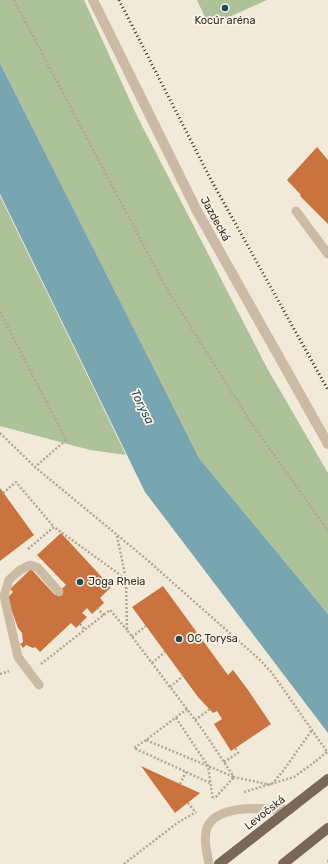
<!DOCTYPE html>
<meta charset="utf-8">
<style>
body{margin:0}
canvas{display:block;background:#f2ead9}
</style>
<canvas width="328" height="864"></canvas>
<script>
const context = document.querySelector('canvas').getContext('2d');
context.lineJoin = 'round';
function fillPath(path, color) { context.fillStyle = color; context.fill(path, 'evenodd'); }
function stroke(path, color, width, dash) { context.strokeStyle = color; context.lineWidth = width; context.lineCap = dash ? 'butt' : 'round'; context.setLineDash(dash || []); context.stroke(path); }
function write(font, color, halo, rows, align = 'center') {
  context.font = font + ' Rubik,sans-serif'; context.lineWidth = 3.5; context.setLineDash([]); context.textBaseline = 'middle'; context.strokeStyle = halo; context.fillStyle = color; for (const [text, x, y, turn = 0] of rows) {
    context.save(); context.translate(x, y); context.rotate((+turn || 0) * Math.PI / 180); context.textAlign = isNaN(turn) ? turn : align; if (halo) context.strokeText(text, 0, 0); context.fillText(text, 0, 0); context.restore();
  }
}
const green = new Path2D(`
 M0,0h84l54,118 129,250 61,105v141l-129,-156 -199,-395z
 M197,0h70l-58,26z
 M0,196l126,259 -36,-5 -90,-24z`);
const water = new Path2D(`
 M0,63l199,395 129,156v119l-183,-241 -145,-298z`);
const building = new Path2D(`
 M317,147l11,13v64l-28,-28 1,-1 -14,-15z
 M0,488l34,47 -34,26z
 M61,533l50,54 -11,11 4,5 -12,11 -5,-6 -5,5 5,4 -11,11 -5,-5 -31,29 -5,-5 -2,1 -7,-3 -3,3 -3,-4 3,-2 -1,-9 -4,-5 -9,-25v-7l4,-4 -3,-3 21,-20 24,26 11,-10 -29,-30z
 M163,586l65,89 5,-5 15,20 23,34 -40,27 -17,-27 8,-5 -5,-8 -4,2 -15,-16 -66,-90z
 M141,766l39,18 20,9 -25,20z`);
const path = new Path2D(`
 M14,0l151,286 85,135 78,110
 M0,312l66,128 -31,27
 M0,433l35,34 110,91 114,101 13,14 56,80
 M3,493l13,-11 38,45
 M117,536l9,43 1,51 75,99 32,48 37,8 12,-14 29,-41
 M28,549l26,-22 72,52
 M97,608l7,7
 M80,624l5,6
 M132,637l14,-11
 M152,663l13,-11
 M41,664l69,-54 17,20
 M0,674l9,-3
 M170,687l13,-11
 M187,709l-41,31 88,37 -20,22
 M176,718l32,48 5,34
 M195,720l15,-11
 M146,740l-12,8 76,35
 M224,762l14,-9 -3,-5
 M180,784l6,-12
 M244,792l50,-15 22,-16
 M188,803l8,10
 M327,861h1
 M124,864l53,-41 19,-11`);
const lane = new Path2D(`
 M296,211l32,43
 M39,685l-21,-28 -14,-61 5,-16 11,-10 10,-5 8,3 21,24
 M209,864c-2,-11 -7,-30 0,-40 14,-21 59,-15 81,-14`);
const street = new Path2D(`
 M93,0l104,211 131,233`);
const primary = new Path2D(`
 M219,864l109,-85
 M283,864l45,-36`);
const rail = new Path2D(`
 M119,0l91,178 118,212`);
const pathBridge = new Path2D(`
 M316,761l12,-10`);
const markers = [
 [225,8,4,"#1b4c59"],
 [80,582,4,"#1b4c59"],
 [179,639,4,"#1b4c59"]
];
const poiNames = [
 ["Kocúr aréna",225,21,"center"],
 ["Joga Rheia",88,582],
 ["OC Torysa",187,639]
];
const streetNames = [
 ["Jazdecká",215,219,61],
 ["Levočská",265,813,-38]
];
const waterNames = [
 ["Torysa",142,407,64]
];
fillPath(green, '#aec299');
fillPath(water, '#77a6b0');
fillPath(building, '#ca733f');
stroke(path, '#b6a58f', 2.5, [2, 2]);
stroke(lane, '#cbbba5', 9);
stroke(street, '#cbbba5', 10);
stroke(primary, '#796757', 10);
stroke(rail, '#362d26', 3, [1, 3]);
stroke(pathBridge, '#b6a58f', 2.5, [2, 2]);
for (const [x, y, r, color] of markers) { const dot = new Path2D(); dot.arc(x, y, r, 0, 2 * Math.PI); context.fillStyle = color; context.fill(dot); stroke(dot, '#faf3e6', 1.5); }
write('11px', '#362d26', '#faf3e6', poiNames, 'left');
write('11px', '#362d26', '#faf3e6', streetNames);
write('italic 12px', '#1b4c59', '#faf3e6', waterNames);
</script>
